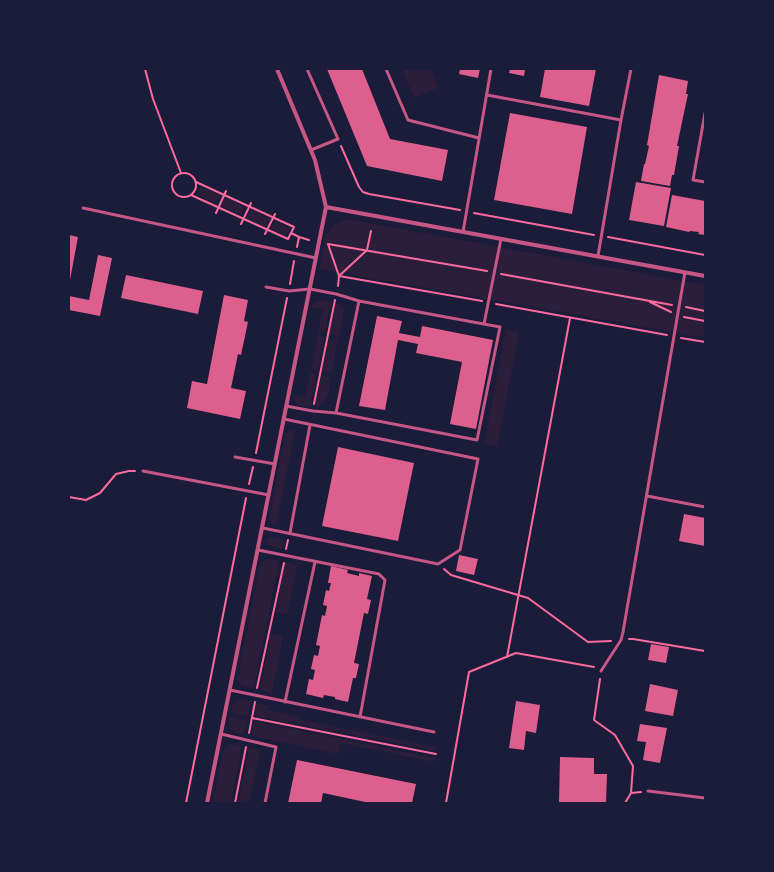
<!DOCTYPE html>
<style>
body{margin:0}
#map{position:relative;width:774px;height:872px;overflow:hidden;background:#1b1b3a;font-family:Arial,sans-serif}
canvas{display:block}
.frame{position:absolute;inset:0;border:70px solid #1b1b3a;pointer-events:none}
</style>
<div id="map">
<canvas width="774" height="872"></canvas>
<div class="frame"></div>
</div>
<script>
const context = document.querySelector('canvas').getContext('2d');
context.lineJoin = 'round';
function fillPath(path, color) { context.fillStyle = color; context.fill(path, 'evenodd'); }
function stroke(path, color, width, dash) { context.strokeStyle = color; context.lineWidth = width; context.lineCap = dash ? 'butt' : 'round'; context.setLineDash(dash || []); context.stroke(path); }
const green = new Path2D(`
 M402,69h29l7,19 -24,10z
 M201,187l19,9 -4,8 -19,-9z
 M225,198l20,9 -4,9 -20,-10z
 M250,209l20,10 -4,8 -20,-9z
 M347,219l358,66v53l-386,-69 7,-34 9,-11z
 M275,221l15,7 -4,8 -15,-7z
 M320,300l11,2 -6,31 -7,-1 4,-22 -12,-3 5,-5z
 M336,303l5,3 3,4 -5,26 -10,-2z
 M506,330l13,2 -22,115 -13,-3z
 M318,335l7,2 -7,34 -7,-2z
 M329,338l9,1 -6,34 -9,-2z
 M310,373l7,2 -6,32c-11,-2 -16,0 -18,-12l12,2z
 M322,375l9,2c-3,14 -1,27 -16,31z
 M295,430l-19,96 -4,-2 -3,-5 16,-85 3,-3z
 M271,537l13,2 -2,10 -13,-3 -4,-5z
 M269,559l10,2 -25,128 -14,-5 -3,-4 23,-116 4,-4z
 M285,562l12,3 -9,49 -12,-2z
 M271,633l12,3 -11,57 -12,-3z
 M240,700l11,1 -3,15 -18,-4 3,-8z
 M257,703l11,2 -1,5 30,6v3l139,28v4l-182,-35z
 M229,717l18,4 -3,14c-12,-2 -17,-4 -15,-18z
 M254,721l181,37 -1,4 -94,-19 -2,11 -87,-18z
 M232,744l10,2 -11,57h-18l10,-51 3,-5z
 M249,748l11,2 -11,53h-11z`);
const building = new Path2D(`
 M327,69h35l28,70 58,11 -6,31 -75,-15z
 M460,69h20l-2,9 -19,-4z
 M510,69h15l-1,7 -15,-3z
 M545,69h51l-7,37 -49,-9z
 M659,75l29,6 -2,13h2l-11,52h2l-5,29h-2l-2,11 -29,-5 3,-17h1l4,-18 -2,-1z
 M510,113l77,14 -15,87 -78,-14z
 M636,182l35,6 -7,38 -35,-6z
 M672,195l33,6v34l-7,-1 1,-2 -9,-1 -1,1 -23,-5z
 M69,235l9,2 -8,43h-1z
 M98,255l14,3 -12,58 -31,-6v-14l20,4z
 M126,275l77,16 -5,23 -77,-16z
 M224,295l24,5 -4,21 4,1 -7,33 -3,-1 -7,34 15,3 -6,28 -53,-11 5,-27 15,3z
 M377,316l25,5 -3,12 21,4 2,-11 71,14 -17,89 -26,-5 12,-62 -46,-9 2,-9 -20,-4 -13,70 -26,-4z
 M338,447l76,16 -16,78 -76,-15z
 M684,514l21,4v28l-26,-5z
 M459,555l19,4 -4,16 -18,-4z
 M331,566l17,4 -1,3 12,3v-3l13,3 -5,23 4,1 -3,14 -4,-1 -10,50 5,1 -3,14h-3l-5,24 -13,-3v-2l-11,-2 -1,3 -17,-4 3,-15 4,1 2,-10 -4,-1 3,-14 4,1 2,-10 -4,-1 6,-30 3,1 2,-10 -4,-1 3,-15 3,1 2,-8h-3z
 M651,644l18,3 -3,16 -18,-3z
 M650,684l28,6 -5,26 -28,-5z
 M516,701l24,4 -4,28 -10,-2 -2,19 -15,-2z
 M640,724l27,4 -7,35 -17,-3 3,-18 -9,-1z
 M560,757l34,1v16h13l-1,29h-47z
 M297,760l119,24 -4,19h-42l-47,-10 -2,10h-33z`);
const path = new Path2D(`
 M145,69l8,30 28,74
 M341,146l18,41 4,5 6,2 91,16
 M172 185a12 12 0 1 1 24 0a12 12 0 1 1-24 0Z
 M191,195l97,44 6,-12 -98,-45
 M216,213l10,-22
 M474,213l120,22
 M241,224l10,-21
 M291,233l8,4
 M265,234l10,-20
 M608,237l97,18
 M297,247l2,-10 10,3
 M501,274l171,31
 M339,276l143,25
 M339,276l28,-26 4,-19
 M290,284l4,-23
 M338,286l1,-10 -11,-32 159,27
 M650,302l21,10
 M496,304l171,31
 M686,307l19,4
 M684,317l21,4
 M681,338l24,4
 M314,404l21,-104
 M256,453l31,-155
 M249,484l4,-17
 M69,497l17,3 14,-7 16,-19 13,-3h6
 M286,549l2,-9
 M444,569l7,6 77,23 60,44 23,-1
 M629,639h4l72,12
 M507,657l63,-339
 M600,679l-6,41 21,15 18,31 -2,27 -6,10
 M257,688l27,-125
 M252,718l184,36
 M249,733l6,-31
 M631,793l10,-1
 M186,803l60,-305
 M235,803l11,-56
 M446,803l23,-131 47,-19 78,14`);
const service = new Path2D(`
 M307,69l31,70 -27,11
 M386,69l22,51 71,18
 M487,95l134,25
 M705,113l-12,67 12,2
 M83,208l233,50
 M463,232l28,-163
 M598,256l23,-136 10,-51
 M266,287l23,4 21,-2 26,5 23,7 141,26 -23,113 -141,-27 -23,-2 -27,-5
 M484,324l17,-85
 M336,413l23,-112
 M235,457l40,7
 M143,471l126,24
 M647,496l58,11
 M263,528l175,36 22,-14 18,-91 -194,-40
 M290,533l20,-108
 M258,550l121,24 6,6 -25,137
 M601,671l20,-31 2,-8 62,-360
 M230,690l204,42
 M285,702l30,-140
 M221,734l55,13 -11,56
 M648,791l57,7`);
const minor = new Path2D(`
 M326,207l379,69
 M207,803l119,-596 -11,-47 -38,-91`);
fillPath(green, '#2a1e3b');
fillPath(building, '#dd5f8e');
stroke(path, '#ff6b9d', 2);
stroke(service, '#c65784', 3);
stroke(minor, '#c65784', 4);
</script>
